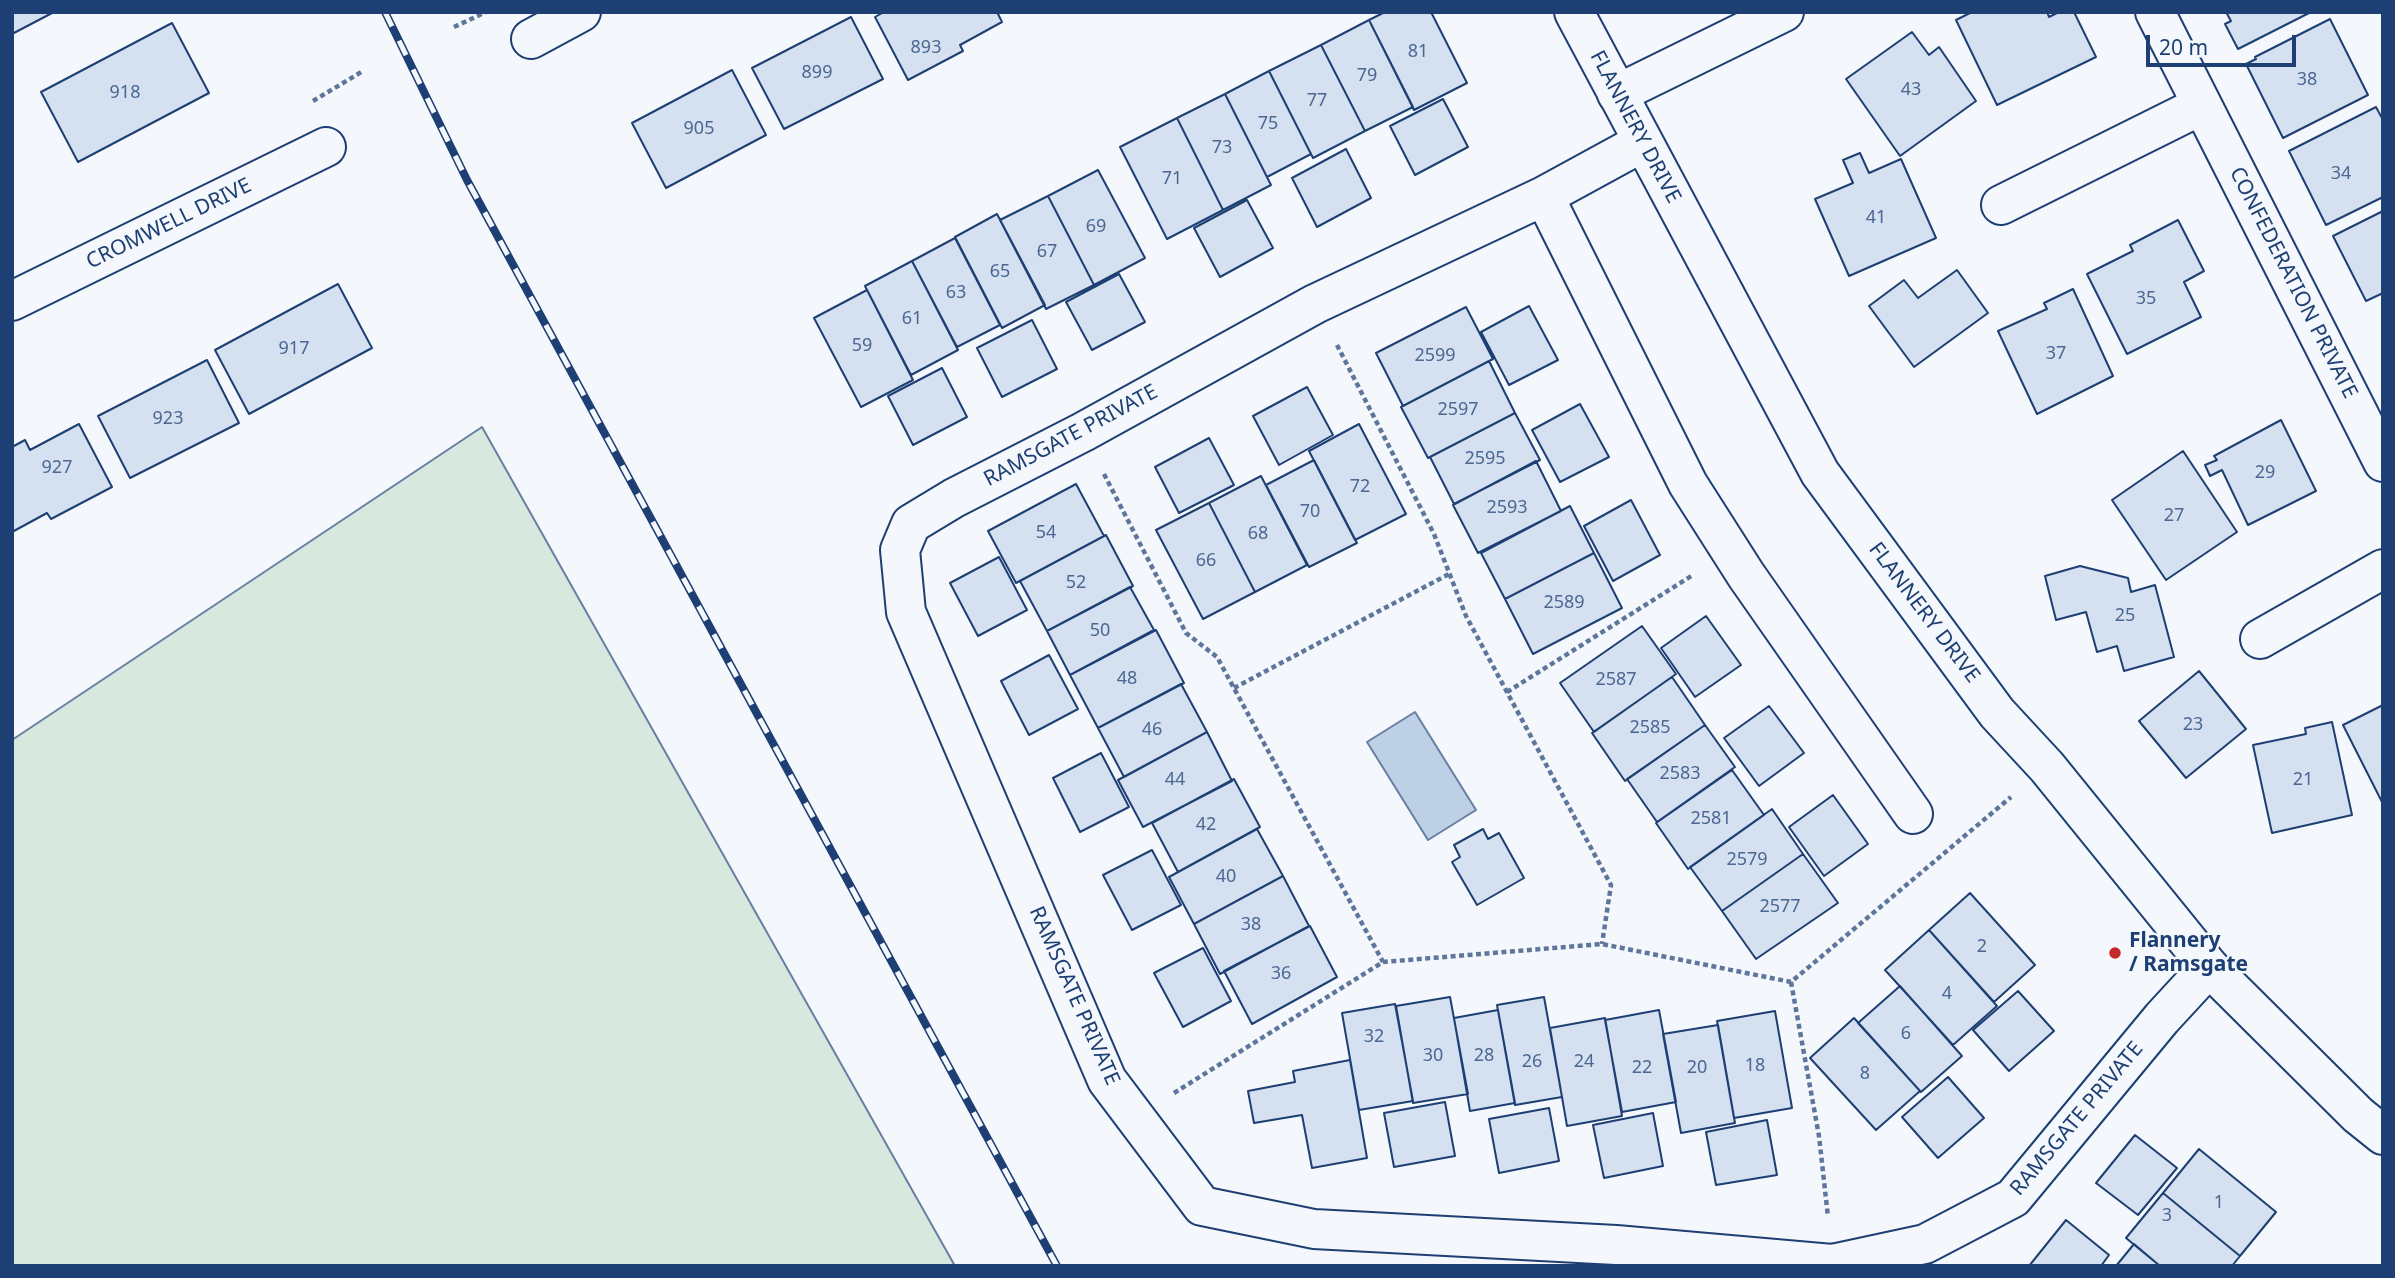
<!DOCTYPE html>
<style>
body{margin:0}
#map{position:relative;width:2395px;height:1278px;overflow:hidden;background:#f4f7fb;font-family:"Noto Sans",sans-serif}
canvas{display:block}
.frame{position:absolute;inset:0;border:14px solid #1d3f73;pointer-events:none}
.scale{position:absolute;left:2146px;top:35px;width:150px;height:32px;box-sizing:border-box;border:4px solid #1d3f73;border-top:0;padding-left:9px;font-size:21px;line-height:24px;white-space:nowrap;color:#1d3f73;-webkit-text-stroke:5px #f4f7fb;paint-order:stroke}
</style>
<div id="map">
<canvas width="2395" height="1278"></canvas>
<div class="frame"></div>
<div class="scale">20 m</div>
</div>
<script>
const context = document.querySelector('canvas').getContext('2d');
context.lineJoin = 'round';
function fillPath(path, color) { context.fillStyle = color; context.fill(path, 'evenodd'); }
function stroke(path, color, width, dash) { context.strokeStyle = color; context.lineWidth = width; context.lineCap = dash ? 'butt' : 'round'; context.setLineDash(dash || []); context.stroke(path); }
function write(font, color, halo, rows, align = 'center') {
  context.font = font + ' "Noto Sans",sans-serif'; context.lineWidth = 5; context.setLineDash([]); context.textBaseline = 'middle'; context.strokeStyle = halo; context.fillStyle = color; for (const [text, x, y, turn = 0] of rows) {
    context.save(); context.translate(x, y); context.rotate((+turn || 0) * Math.PI / 180); context.textAlign = isNaN(turn) ? turn : align; if (halo) context.strokeText(text, 0, 0); context.fillText(text, 0, 0); context.restore();
  }
}
const green = new Path2D(`
 M482,427l473,839h-943v-526z`);
const water = new Path2D(`
 M1415,712l61,98 -48,30 -61,-98z`);
const building = new Path2D(`
 M12,12h42l-42,22z
 M884,12h113l5,10 -42,23 3,6 -55,29 -33,-63z
 M1385,12h46l36,71 -53,27 -45,-90z
 M1972,12h75l2,5 10,-5h15l22,45 -99,48 -41,-85z
 M2226,12h85l-73,37 -13,-25 6,-3z
 M851,17l32,62 -99,50 -32,-61z
 M2330,19l38,76 -85,43 -37,-74 10,-5 -1,-2z
 M1369,20l44,87 -48,24 -44,-86z
 M172,23l37,70 -131,69 -37,-70z
 M1912,32l17,23 10,-8 37,54 -76,55 -54,-77z
 M1321,45l44,86 -52,27 -44,-87z
 M732,70l34,65 -100,53 -34,-65z
 M1269,71l42,83 -44,23 -42,-83z
 M1225,94l46,91 -48,25 -46,-92z
 M1443,99l25,48 -53,28 -25,-49z
 M2376,107l7,13v77l-57,28 -37,-74z
 M1177,118l46,92 -56,29 -47,-92z
 M1346,149l25,49 -54,29 -25,-49z
 M1860,153l9,20 32,-14 35,79 -87,38 -34,-77 38,-16 -10,-23z
 M1098,170l47,88 -51,27 -46,-89z
 M1048,196l46,89 -48,24 -46,-89z
 M1247,200l26,48 -53,29 -26,-49z
 M2383,211v82l-17,8 -33,-65z
 M997,214l48,91 -43,23 -47,-91z
 M2178,220l26,51 -20,11 17,35 -74,37 -40,-80 46,-23 -3,-6z
 M955,238l45,87 -43,22 -45,-86z
 M912,261l46,89 -47,25 -46,-89z
 M1957,270l31,43 -74,54 -45,-61 35,-26 14,18z
 M1119,274l26,48 -53,28 -26,-48z
 M338,284l34,64 -123,66 -34,-64z
 M2073,289l40,87 -76,38 -39,-83 49,-22 -3,-6z
 M867,290l46,90 -52,27 -47,-89z
 M1529,306l29,54 -49,25 -28,-53z
 M1466,307l27,52 -90,47 -27,-53z
 M1032,320l25,49 -55,28 -25,-49z
 M207,360l32,63 -109,55 -32,-62z
 M1489,361l26,52 -87,45 -27,-51z
 M942,368l25,49 -54,28 -25,-49z
 M1307,387l26,48 -54,30 -26,-49z
 M1580,404l29,53 -49,25 -28,-52z
 M1515,413l25,47 -86,44 -24,-47z
 M2281,420l35,71 -68,34 -26,-55 -12,6 -5,-11 12,-5 -3,-4z
 M79,424l33,63 -61,32 -4,-6 -35,19v-85l13,-7 5,10z
 M1359,424l47,90 -51,26 -46,-89z
 M1209,438l25,47 -55,28 -24,-46z
 M2183,451l54,81 -71,48 -54,-80z
 M1314,460l43,83 -48,24 -43,-82z
 M1536,461l25,50 -83,42 -25,-48z
 M1261,476l46,89 -52,27 -46,-89z
 M1076,484l28,52 -88,47 -28,-52z
 M1631,500l29,55 -47,26 -29,-55z
 M1209,503l46,89 -52,27 -47,-89z
 M1570,506l24,47 -89,46 -24,-46z
 M1106,535l27,51 -86,45 -27,-50z
 M1594,553l28,55 -89,46 -28,-55z
 M999,557l28,53 -49,26 -28,-53z
 M2080,566l48,12 3,14 24,-7 19,72 -50,14 -7,-25 -20,6 -11,-40 -30,8 -11,-44z
 M1130,587l24,43 -84,45 -23,-44z
 M1706,616l35,49 -46,32 -34,-49z
 M1642,626l34,48 -82,58 -34,-49z
 M1156,630l28,53 -86,45 -28,-53z
 M1049,655l29,54 -49,26 -28,-54z
 M2199,671l47,58 -60,49 -47,-57z
 M1672,677l33,48 -80,56 -33,-48z
 M1181,684l26,48 -83,45 -26,-49z
 M2383,705v99l-40,-79z
 M1769,706l35,47 -45,33 -35,-48z
 M2332,722l20,93 -80,18 -19,-88 53,-11 -1,-6z
 M1705,725l30,42 -78,55 -30,-43z
 M1207,732l25,49 -89,46 -25,-47z
 M1101,753l28,54 -49,25 -27,-54z
 M1732,770l32,45 -76,54 -32,-46z
 M1234,779l26,48 -82,45 -26,-49z
 M1833,795l35,49 -44,32 -35,-49z
 M1772,809l31,45 -81,57 -32,-44z
 M1257,829l26,47 -89,48 -25,-47z
 M1483,829l5,10 11,-6 25,45 -47,27 -25,-43 8,-5 -6,-12z
 M1152,850l29,55 -49,25 -29,-55z
 M1803,854l35,49 -82,56 -34,-48z
 M1283,876l26,50 -89,48 -26,-50z
 M1970,893l65,72 -41,37 -65,-72z
 M1310,926l27,51 -85,47 -28,-53z
 M1929,930l68,76 -44,39 -68,-75z
 M1203,948l28,53 -48,26 -29,-54z
 M1900,986l62,70 -41,36 -63,-69z
 M2018,991l36,40 -45,40 -36,-41z
 M1450,997l18,97 -55,9 -17,-97z
 M1544,997l18,100 -47,8 -18,-100z
 M1395,1004l18,97 -54,9 -17,-97z
 M1498,1010l17,93 -45,8 -16,-93z
 M1659,1010l17,92 -54,10 -17,-92z
 M1775,1011l17,97 -58,10 -17,-97z
 M1605,1018l17,98 -55,10 -17,-98z
 M1854,1018l66,73 -44,39 -66,-72z
 M1718,1025l17,98 -54,10 -18,-99z
 M1350,1060l17,98 -55,10 -10,-53 -48,8 -6,-32 47,-9 -2,-11z
 M1948,1077l36,41 -46,40 -36,-41z
 M1445,1102l10,54 -61,11 -10,-54z
 M1549,1108l10,53 -60,12 -10,-54z
 M1653,1113l10,53 -59,12 -11,-53z
 M1767,1120l10,55 -61,10 -10,-53z
 M2135,1135l42,33 -39,47 -42,-32z
 M2199,1149l77,63 -36,44 -77,-63z
 M2163,1193l77,63 -8,10h-72l-34,-28z
 M2066,1220l43,35 -8,11h-72z
 M2134,1244l26,22h-44z`);
const path = new Path2D(`
 M454,27l32,-15
 M313,101l50,-30
 M1337,345l97,189 32,82 145,269 -9,59
 M1104,474l82,159 31,24 166,305
 M1234,688l215,-114
 M1507,692l186,-117
 M1791,982l28,154 9,81
 M1174,1093l209,-131 219,-18 189,38 220,-185`);
const minor = new Path2D(`
 M2155,12l228,450
 M531,39l50,-27
 M1617,94l167,-82
 M1643,142l-99,54 -229,108 -232,128 -129,66 -43,26 -11,26 6,62 201,468 95,126 112,23 302,16 216,19 93,-20 88,-46 149,-180 47,-51
 M1544,196l144,288 58,91 167,239
 M2001,205l201,-100
 M12,301l314,-154
 M2260,639l123,-70`);
const tertiary = new Path2D(`
 M1574,12l246,461 177,240 50,54 162,200 149,148 25,20`);
const rail = new Path2D(`
 M385,12l82,168 590,1086`);
const markers = [
 [2115,953,7,"#c62828"]
];
const numberNames = [
 ["893",926,48],
 ["81",1418,52],
 ["899",817,73],
 ["79",1367,76],
 ["38",2307,80],
 ["43",1911,90],
 ["918",125,93],
 ["77",1317,101],
 ["75",1268,124],
 ["905",699,129],
 ["73",1222,148],
 ["34",2341,174],
 ["71",1172,179],
 ["41",1876,218],
 ["69",1096,227],
 ["67",1047,252],
 ["65",1000,272],
 ["63",956,293],
 ["35",2146,299],
 ["61",912,319],
 ["59",862,346],
 ["917",294,349],
 ["37",2056,354],
 ["2599",1435,356],
 ["2597",1458,410],
 ["923",168,419],
 ["2595",1485,459],
 ["927",57,468],
 ["29",2265,473],
 ["72",1360,487],
 ["2593",1507,508],
 ["70",1310,512],
 ["27",2174,516],
 ["54",1046,533],
 ["68",1258,534],
 ["66",1206,561],
 ["52",1076,583],
 ["2589",1564,603],
 ["25",2125,616],
 ["50",1100,631],
 ["48",1127,679],
 ["2587",1616,680],
 ["23",2193,725],
 ["2585",1650,728],
 ["46",1152,730],
 ["2583",1680,774],
 ["44",1175,780],
 ["21",2303,780],
 ["2581",1711,819],
 ["42",1206,825],
 ["2579",1747,860],
 ["40",1226,877],
 ["2577",1780,907],
 ["38",1251,925],
 ["2",1982,947],
 ["36",1281,974],
 ["4",1947,994],
 ["6",1906,1034],
 ["32",1374,1037],
 ["30",1433,1056],
 ["28",1484,1056],
 ["26",1532,1062],
 ["24",1584,1062],
 ["18",1755,1066],
 ["22",1642,1068],
 ["20",1697,1068],
 ["8",1865,1074],
 ["1",2219,1203],
 ["3",2167,1216]
];
const streetNames = [
 ["FLANNERY DRIVE",1635,127,62],
 ["CROMWELL DRIVE",169,224,-26],
 ["CONFEDERATION PRIVATE",2293,283,63],
 ["RAMSGATE PRIVATE",1071,436,-28],
 ["FLANNERY DRIVE",1924,613,53],
 ["RAMSGATE PRIVATE",1074,996,66],
 ["RAMSGATE PRIVATE",2077,1119,-50]
];
const poiNames = [
 ["Flannery",2129,941],
 ["/ Ramsgate",2129,965]
];
fillPath(green, '#d7e8df');
stroke(green, '#687fa3', 2);
fillPath(water, '#bed0e5');
stroke(water, '#687fa3', 2);
fillPath(building, '#d5e0f0');
stroke(building, '#1d3f73', 2);
stroke(minor, '#1d3f73', 42);
stroke(tertiary, '#1d3f73', 42);
stroke(path, '#5e769c', 4.5, [5, 3.5]);
stroke(minor, '#f4f7fb', 38);
stroke(tertiary, '#f4f7fb', 38);
stroke(rail, '#1d3f73', 8);
stroke(rail, '#f4f7fb', 5, [16]);
for (const [x, y, r, color] of markers) { const dot = new Path2D(); dot.arc(x, y, r, 0, 2 * Math.PI); context.fillStyle = color; context.fill(dot); stroke(dot, '#f4f7fb', 2.5); }
write('18px', '#4b6792', null, numberNames);
write('21px', '#1d3f73', '#f4f7fb', streetNames);
write('bold 21px', '#1d3f73', '#f4f7fb', poiNames, 'left');
</script>
